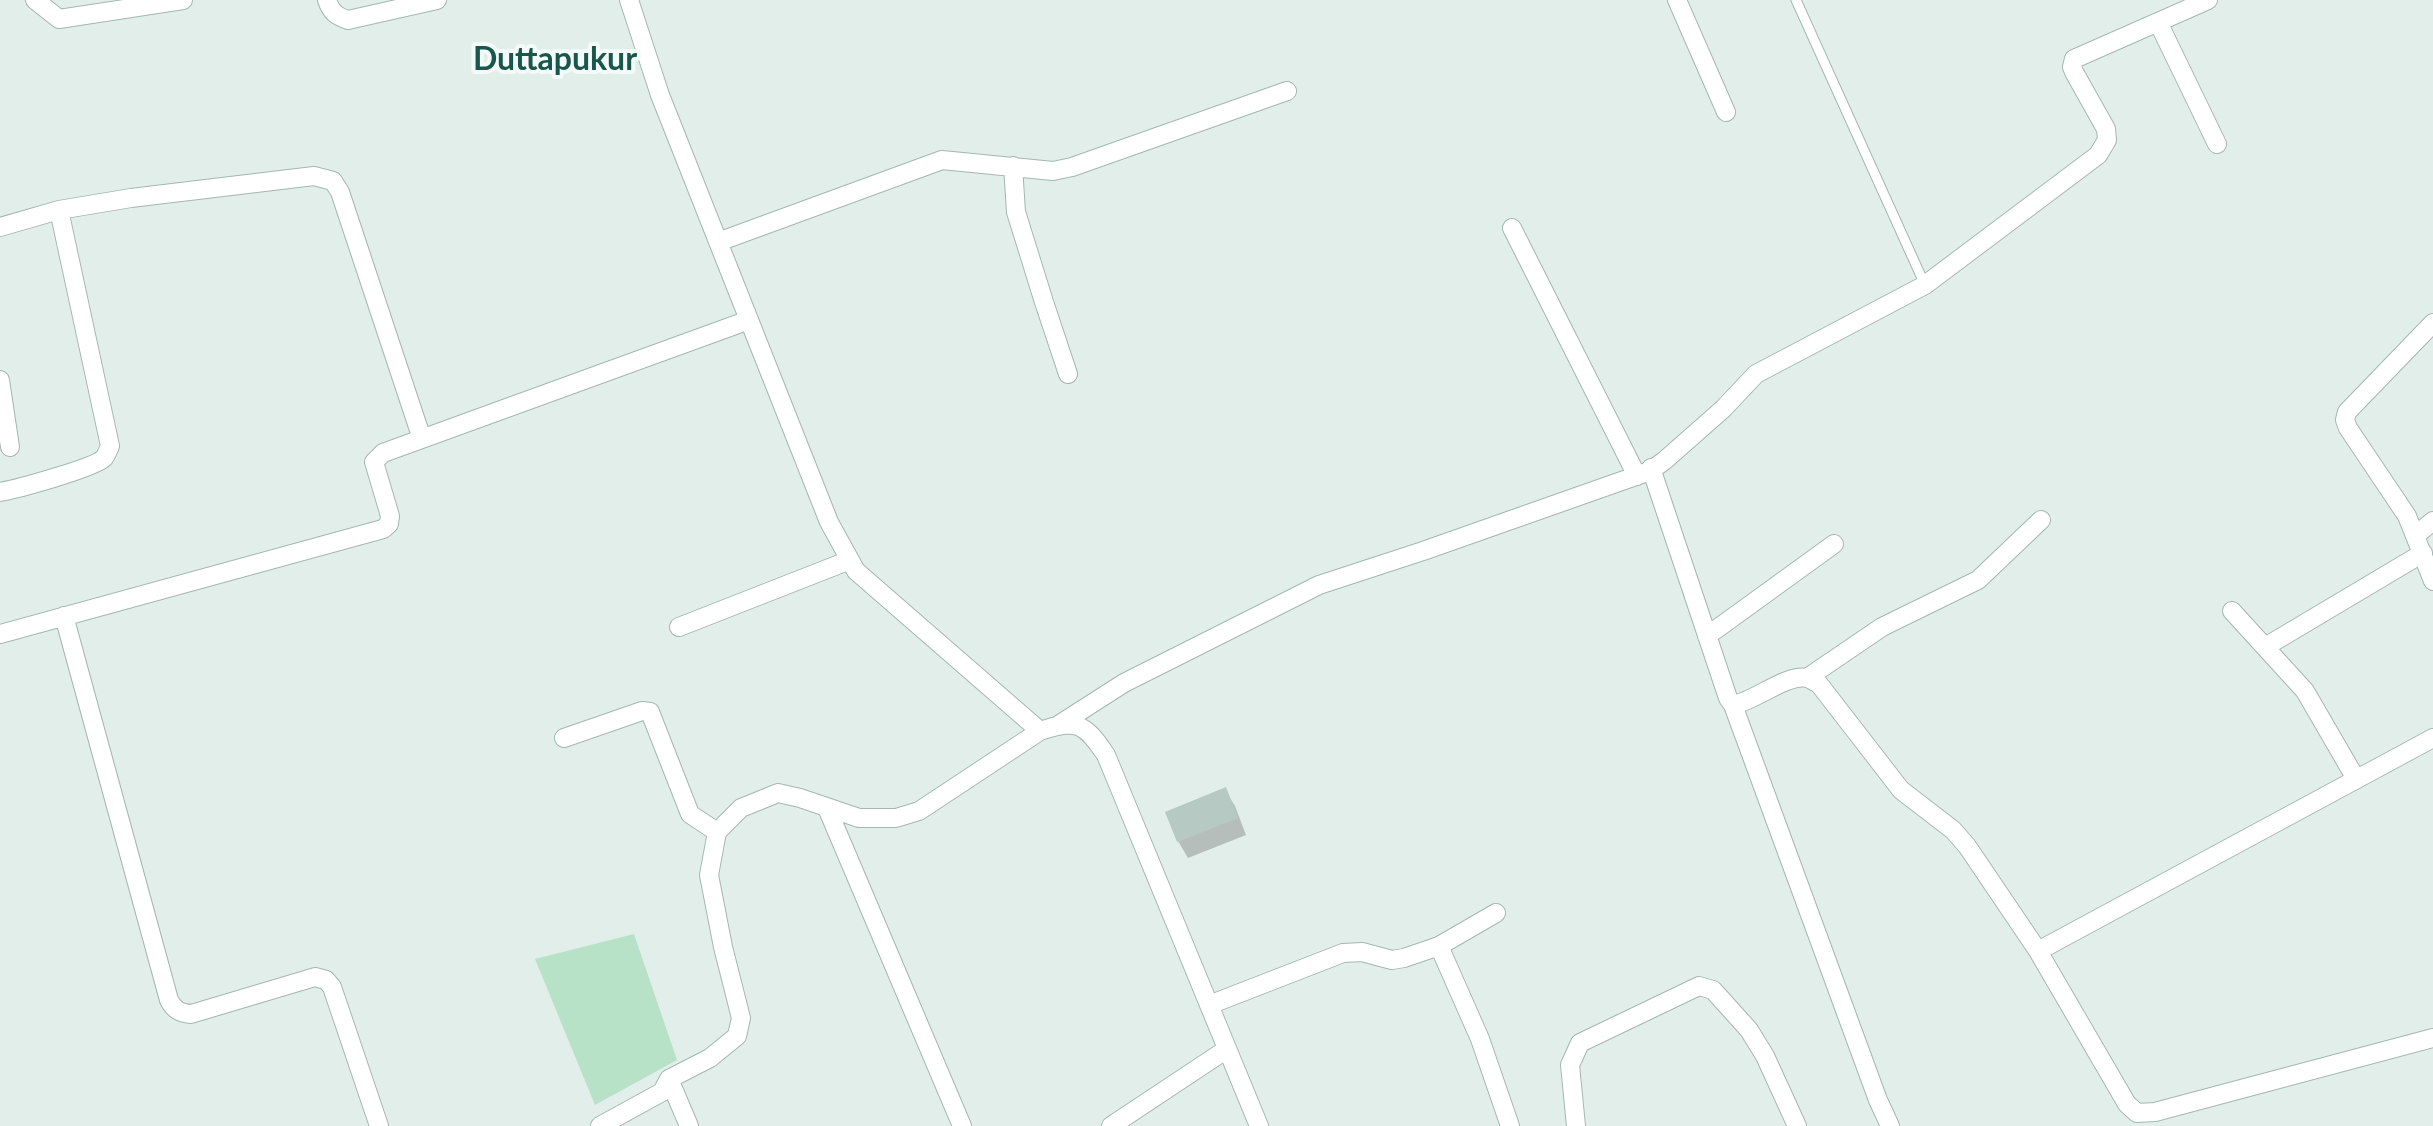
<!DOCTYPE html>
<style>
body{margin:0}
canvas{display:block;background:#e2eeea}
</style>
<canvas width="2433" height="1126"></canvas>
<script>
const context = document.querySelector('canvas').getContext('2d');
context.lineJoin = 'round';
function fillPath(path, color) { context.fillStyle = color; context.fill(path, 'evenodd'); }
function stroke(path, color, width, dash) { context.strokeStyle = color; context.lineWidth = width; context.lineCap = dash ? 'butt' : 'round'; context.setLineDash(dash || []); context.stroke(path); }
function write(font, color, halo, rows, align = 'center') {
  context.font = font + ' Lato,sans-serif'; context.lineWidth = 8; context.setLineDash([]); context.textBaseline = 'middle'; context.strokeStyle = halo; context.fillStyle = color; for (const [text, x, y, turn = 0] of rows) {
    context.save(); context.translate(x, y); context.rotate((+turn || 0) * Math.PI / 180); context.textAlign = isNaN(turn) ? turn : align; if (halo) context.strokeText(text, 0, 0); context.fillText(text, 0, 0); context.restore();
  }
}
const green = new Path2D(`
 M634,934l43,126 -82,45 -60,-146z`);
const shadow = new Path2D(`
 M1225,790l10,16 11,29 -58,23 -10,-17z`);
const building = new Path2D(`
 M1226,787l12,31 -61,24 -12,-30z`);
const service = new Path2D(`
 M1796,0l129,285`);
const minor = new Path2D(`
 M35,0l24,19 124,-19
 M327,0c4,12 9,16 21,20l89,-20
 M629,0l31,95 169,427 27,49 184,160c37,-13 45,-7 66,24l153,371
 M1677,0l49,112
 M2158,22l59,122
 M1013,166l3,46 28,90 24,72
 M0,227l59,-17 72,-12 183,-22 19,5 7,11 82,247
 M1512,228l125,248
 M718,242l224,-82 111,11 19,-4 215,-76
 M2433,323l-86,89 -2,8 3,8 59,88 26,65
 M0,380l10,67
 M1651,468l77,230 5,7c22,-4 53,-31 74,-27 4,1 8,4 12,6l82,106 52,40 14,16 71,105 89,153 10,9 18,-1 278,-74
 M0,492c17,-3 94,-24 104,-34 2,-2 5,-10 6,-12l-51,-236
 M2416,535l17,-14
 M2232,611l73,80 51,88
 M64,616l105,384c5,10 11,13 22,14l124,-37 11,3 6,7 47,139
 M679,627l171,-67
 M0,634l383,-105 6,-5 1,-8 -16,-54 9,-9 366,-133
 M1707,636l127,-92
 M2265,647l158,-94
 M1807,678l75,-51 96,-47 63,-60
 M1733,705l145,395 12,26
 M1060,724l64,-41 195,-98 104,-34 227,-80 14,-10 59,-52 33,-35 169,-89 173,-130 9,-15 -1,-11 -32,-57 -2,-5 2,-8 134,-59
 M564,738l78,-27 8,1 40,102 27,18
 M827,808l135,318
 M1439,946l41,93 30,87
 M2038,951l395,-213
 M1209,1005l134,-52 19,-1 30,8 12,-2 35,-12 57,-33
 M669,1079l20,47
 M600,1126l62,-34 7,-13 41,-21 27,-22 4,-18 -18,-71 -14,-72 8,-43 24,-24 37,-15 22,5 59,20h37l23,-7 121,-80
 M1111,1126l116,-77
 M1576,1126l-6,-61 10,-22 119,-57 14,4 36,40 16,26 32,70`);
const districtNames = [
 ["Duttapukur",555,60]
];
fillPath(green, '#b8e2c7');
fillPath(shadow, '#0003');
fillPath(building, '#b7c9c3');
stroke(service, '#a4b7b2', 11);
stroke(minor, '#a4b7b2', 20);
stroke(service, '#fff', 9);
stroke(minor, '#fff', 18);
write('bold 32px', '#19564c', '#f3faf7', districtNames);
</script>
